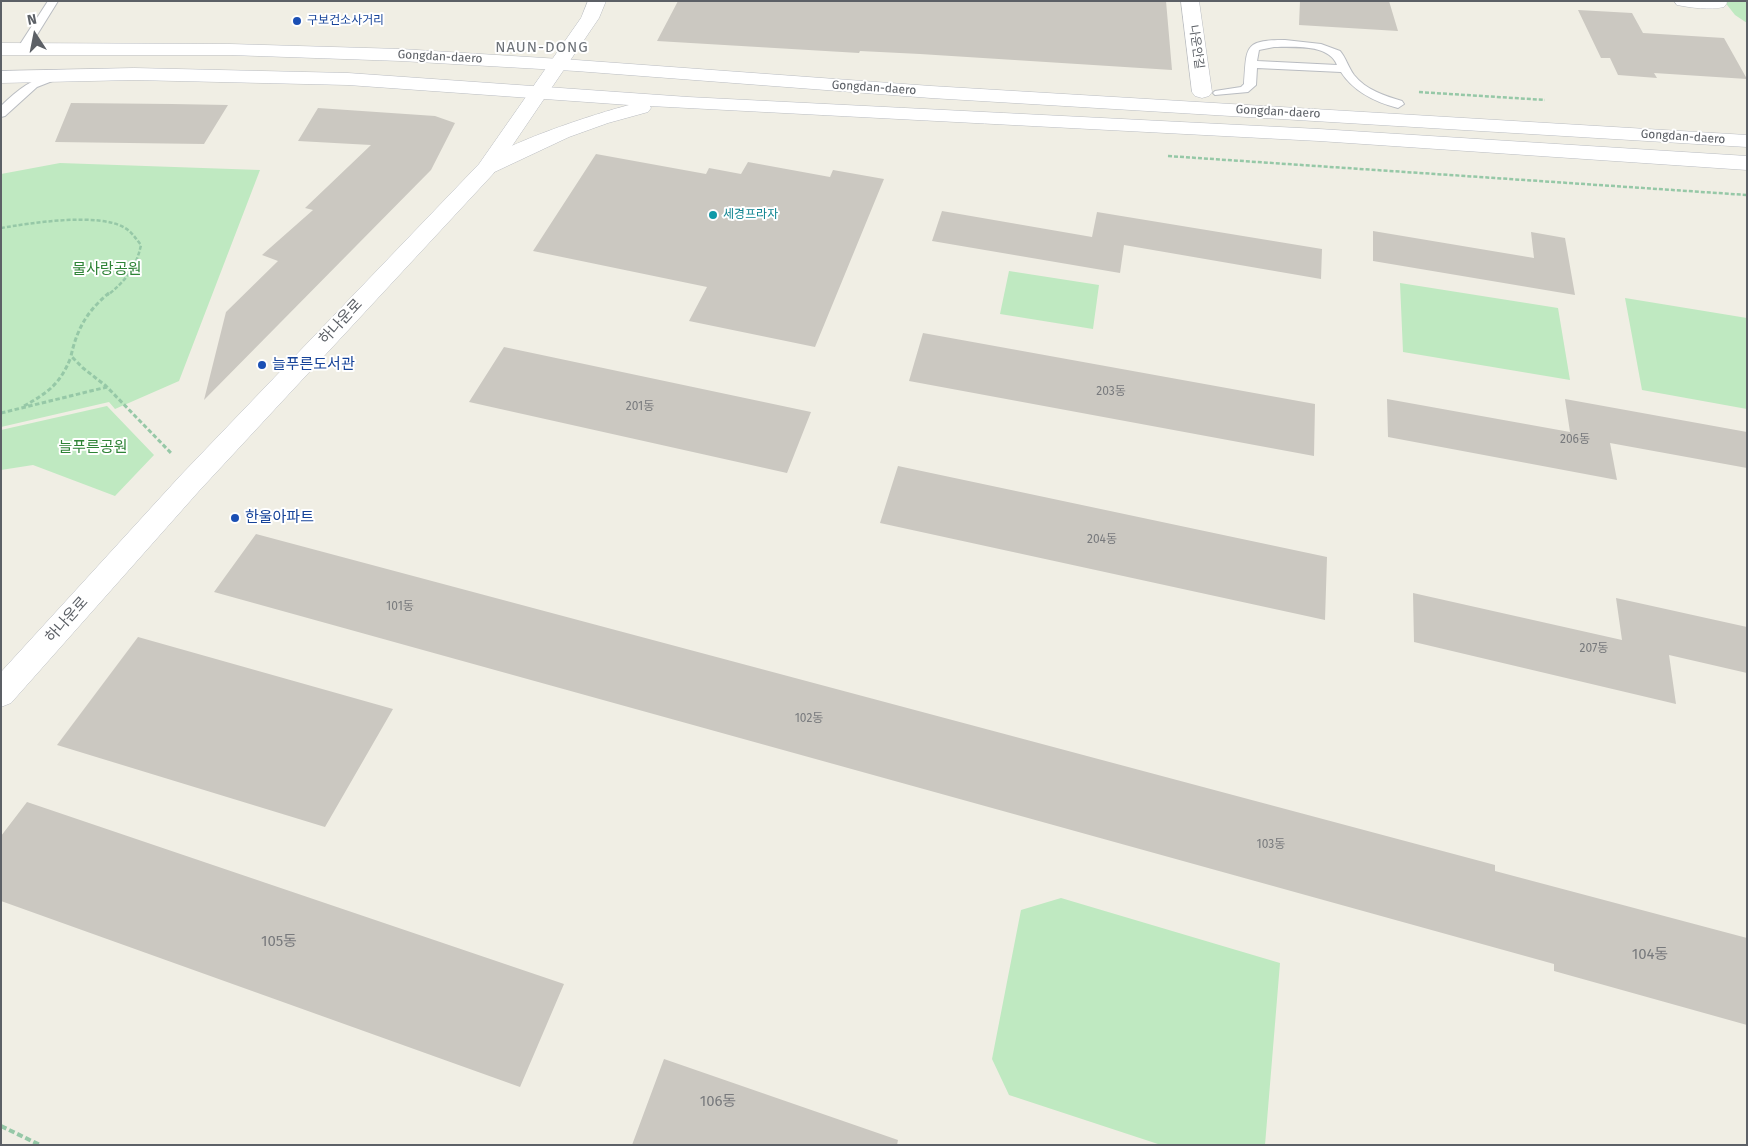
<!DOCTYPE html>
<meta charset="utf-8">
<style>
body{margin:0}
#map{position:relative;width:1748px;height:1146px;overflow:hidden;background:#f0eee4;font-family:"Fira Sans",sans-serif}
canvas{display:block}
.frame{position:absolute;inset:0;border:2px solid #5c6066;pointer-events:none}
.north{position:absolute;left:10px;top:10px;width:50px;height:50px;-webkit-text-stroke:4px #fff;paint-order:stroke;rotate:349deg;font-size:14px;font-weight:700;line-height:20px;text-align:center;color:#5c6066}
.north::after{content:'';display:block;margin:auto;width:18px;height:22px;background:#5c6066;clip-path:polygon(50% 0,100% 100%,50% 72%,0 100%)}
</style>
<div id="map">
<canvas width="1748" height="1146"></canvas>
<div class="frame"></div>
<div class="north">N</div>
</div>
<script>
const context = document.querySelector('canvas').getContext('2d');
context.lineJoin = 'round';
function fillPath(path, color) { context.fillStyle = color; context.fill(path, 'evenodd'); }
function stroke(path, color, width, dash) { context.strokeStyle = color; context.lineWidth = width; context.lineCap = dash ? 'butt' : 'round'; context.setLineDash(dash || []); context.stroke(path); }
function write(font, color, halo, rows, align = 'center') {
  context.font = font + ' "Fira Sans","Noto Sans KR",sans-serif'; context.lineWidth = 4; context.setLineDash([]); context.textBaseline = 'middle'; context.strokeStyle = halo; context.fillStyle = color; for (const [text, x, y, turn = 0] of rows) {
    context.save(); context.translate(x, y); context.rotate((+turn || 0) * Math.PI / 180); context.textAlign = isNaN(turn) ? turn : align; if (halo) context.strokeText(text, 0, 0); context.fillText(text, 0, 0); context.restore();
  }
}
const green = new Path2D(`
 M1724,1h23v22l-12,-8z
 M60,163l200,7 -81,211 -64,28 -6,-7 -108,25v-253z
 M1009,271l90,14 -6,44 -93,-15z
 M1400,283l158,25 12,72 -167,-28z
 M1625,298l122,20v91l-105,-19z
 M107,406l47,49 -39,41 -82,-31 -32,5v-40z
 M1061,898l219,65 -15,182h-104l-152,-50 -17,-36 29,-149z`);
const building = new Path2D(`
 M678,1h488l6,69 -252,-16 -60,-3 -1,2 -202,-12z
 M1300,1h89l9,30 -99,-6z
 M1578,10l54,3 11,20 81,5 23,41 -93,-6 3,5 -39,-3 -8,-17h-9z
 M71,103l101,1 56,1 -24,39 -149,-2z
 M318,108l117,8 20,7 -24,47 -227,230 22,-88 52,-51 -16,-6 51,-45 -8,-2 66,-63 -73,-4z
 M596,154l110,20 3,-6 32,6 7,-12 82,15 3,-7 51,9 -69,168 -126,-26 18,-34 -174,-36z
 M942,211l150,26 5,-25 225,37 -1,30 -197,-34 -4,28 -188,-32z
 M1373,231l161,27 -3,-26 34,6 10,57 -202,-34z
 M923,333l392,71 -1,52 -405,-75z
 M504,347l307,65 -24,61 -318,-71z
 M1387,399l183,33 -5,-33 182,33v36l-137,-25 7,37 -229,-43z
 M898,466l429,91 -2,63 -445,-97z
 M256,534l1239,331v6l252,67v87l-193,-54v-7l-1340,-372z
 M1413,593l209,47 -6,-42 131,29v46l-78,-18 7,49 -262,-62z
 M138,637l255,72 -68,118 -268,-82z
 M27,802l537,182 -44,103 -519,-186v-65z
 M664,1059l234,81 -1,5h-265z`);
const pathFar2 = new Path2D(`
 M1419,92l126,8
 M1168,156l579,39
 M1,228c30,-5 98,-16 124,0 7,4 11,11 16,17 -5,23 -15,35 -33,50`);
const pathFar1 = new Path2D(`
 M109,293c-22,18 -32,36 -38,63l12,12 23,18 65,67
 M24,406c25,-14 36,-22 47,-49
 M1,413l106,-26`);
const path = new Path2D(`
 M1,1126l39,19`);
const service = new Path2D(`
 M48,1h10l-31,50h-8l-2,-2z
 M1285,40l36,4 19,7c6,7 8,16 14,24 12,15 31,21 48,26l2,3 -6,4c-23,-6 -44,-16 -57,-36l-84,-4 -1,17 -8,7 -33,3 -2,-2 2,-2 26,-4 3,-3c3,-37 -1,-44 41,-44zM1274,47c20,0 55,-3 63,18l-80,-4 2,-11z
 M56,73l6,3 -2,2 -23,9 -32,29 -4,1v-11c17,-17 32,-28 55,-33z`);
const minor = new Path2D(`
 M588,1h18l-7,17 -106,156 -294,317 -188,212 -10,4v-35l180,-197 298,-311 102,-146z
 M1181,1h18l13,91 -3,4 -7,2 -7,-2 -3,-4z
 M1674,1h52l1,2 -3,4c-14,3 -33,1 -47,-2z`);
const tertiary = new Path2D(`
 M1,43l229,1 171,5 175,11 355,26 816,49v12l-816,-49 -355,-27 -175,-10 -171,-6h-229z
 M134,68l214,5 340,24 631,32 428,27v14l-428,-29 -669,-35 1,2 -3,4 -40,11 -39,14 -83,39 -7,-2 -3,-5c14,-22 125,-57 153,-64l-281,-20 -214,-5 -133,3v-12z`);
const markers = [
 [297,21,5,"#1a4fb4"],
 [713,215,5,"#0f9aa8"],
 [262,365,5,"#1a4fb4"],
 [235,518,5,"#1a4fb4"]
];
const farTransitnames = [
 ["구보건소사거리",307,21]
];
const farStreetnames = [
 ["나운안길",1196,47,82],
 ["Gongdan-daero",440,57,3],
 ["Gongdan-daero",874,88,4],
 ["Gongdan-daero",1278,112,3],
 ["Gongdan-daero",1683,137,4]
];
const farCulturenames = [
 ["세경프라자",723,215]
];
const numberNames = [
 ["203동",1111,392],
 ["201동",640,407],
 ["206동",1575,440],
 ["204동",1102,540],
 ["101동",400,607],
 ["207동",1594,649],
 ["102동",809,719],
 ["103동",1271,845]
];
const farQuarternames = [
 ["NAUN-DONG",542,48]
];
const parkNames = [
 ["물사랑공원",107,270],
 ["늘푸른공원",93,448]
];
const streetNames = [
 ["하나운로",341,322,-47],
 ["하나운로",67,620,-48]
];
const transitNames = [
 ["늘푸른도서관",272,365],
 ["한울아파트",245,518]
];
const nearNumbernames = [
 ["105동",279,942],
 ["104동",1650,955],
 ["106동",718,1102]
];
fillPath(green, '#bfe9c1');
fillPath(building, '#cbc8c1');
stroke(service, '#b9bcc1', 2);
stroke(minor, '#b9bcc1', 1);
stroke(tertiary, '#b9bcc1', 1);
stroke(pathFar2, '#96c8a7', 2.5, [4, 2]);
stroke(pathFar1, '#96c8a7', 3, [4.5, 2.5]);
stroke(path, '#96c8a7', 4, [6, 3]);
fillPath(service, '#fff');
fillPath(minor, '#fff');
fillPath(tertiary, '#fff');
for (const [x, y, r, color] of markers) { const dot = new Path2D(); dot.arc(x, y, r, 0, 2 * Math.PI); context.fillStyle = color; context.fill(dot); stroke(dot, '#fff', 2); }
write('12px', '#164399', '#fff', farTransitnames, 'left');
write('12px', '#5c6066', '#fff', farStreetnames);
write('12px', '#0d838f', '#fff', farCulturenames, 'left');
write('12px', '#787a7d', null, numberNames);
context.letterSpacing = '1px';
write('15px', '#6d7278', '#fff', farQuarternames);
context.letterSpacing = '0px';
write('15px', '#2e8336', '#fff', parkNames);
write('15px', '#5c6066', '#fff', streetNames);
write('15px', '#164399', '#fff', transitNames, 'left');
write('15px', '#787a7d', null, nearNumbernames);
</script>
